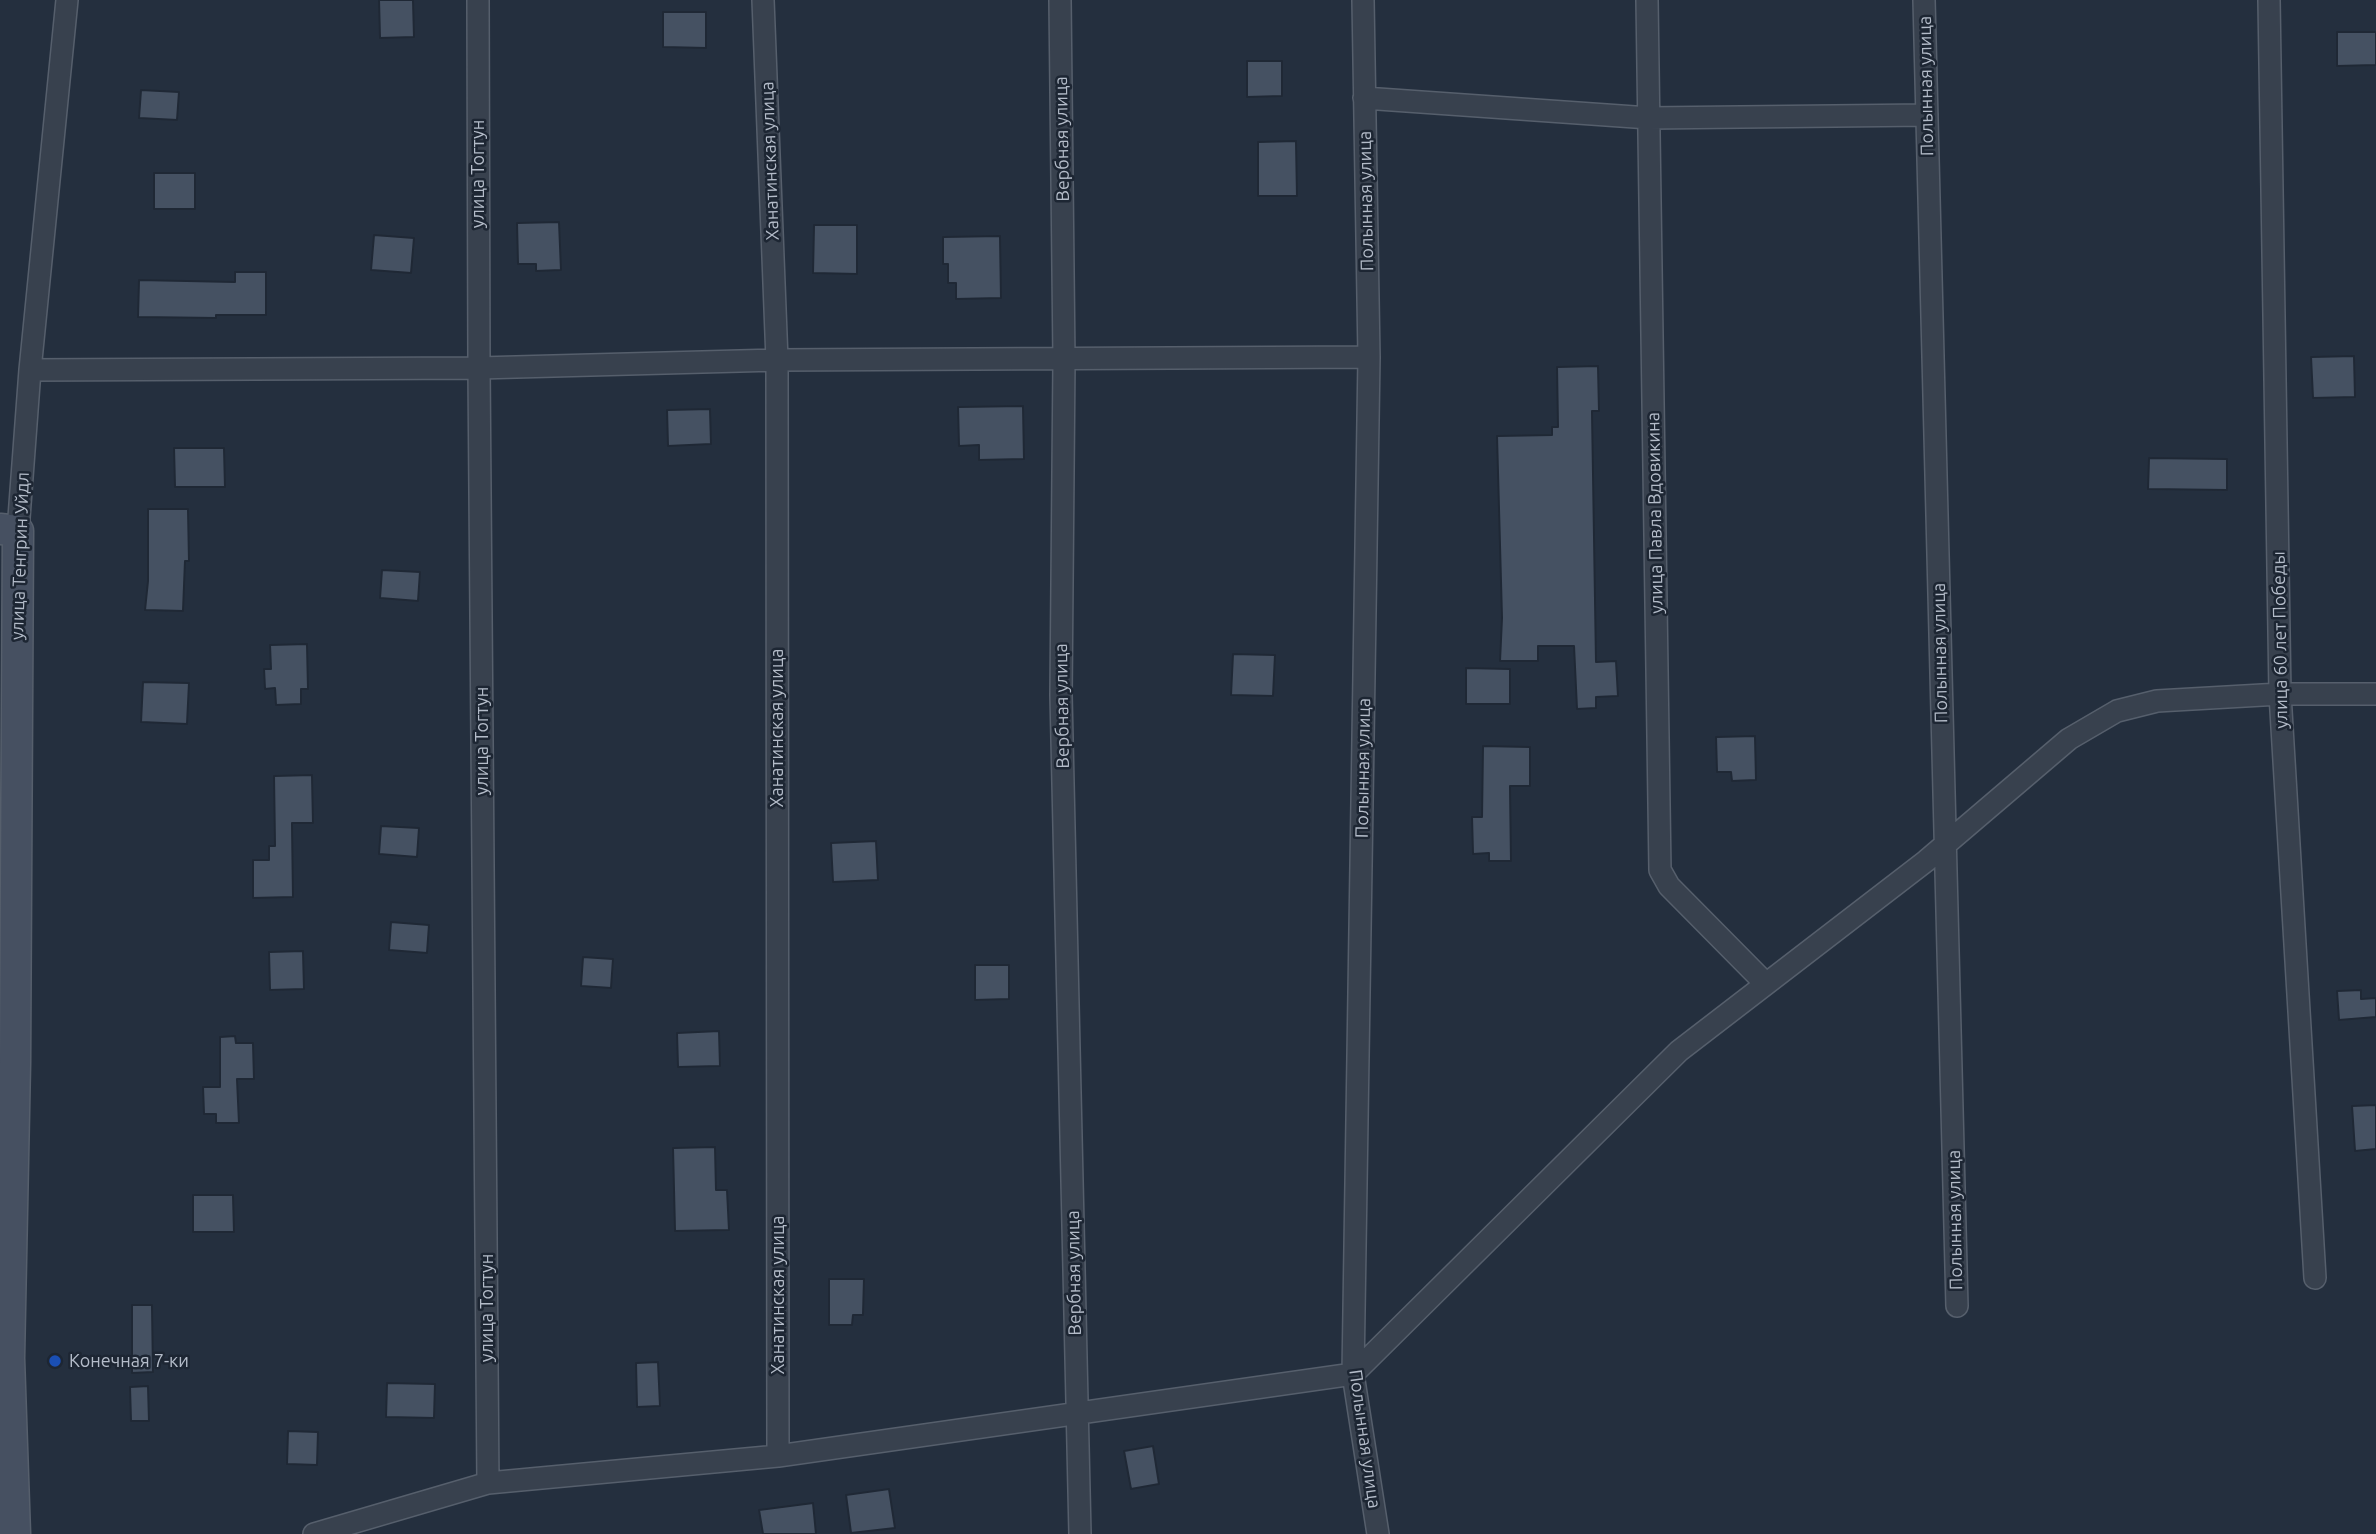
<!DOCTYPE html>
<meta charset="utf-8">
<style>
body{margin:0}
canvas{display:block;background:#242f3e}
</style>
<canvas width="2376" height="1534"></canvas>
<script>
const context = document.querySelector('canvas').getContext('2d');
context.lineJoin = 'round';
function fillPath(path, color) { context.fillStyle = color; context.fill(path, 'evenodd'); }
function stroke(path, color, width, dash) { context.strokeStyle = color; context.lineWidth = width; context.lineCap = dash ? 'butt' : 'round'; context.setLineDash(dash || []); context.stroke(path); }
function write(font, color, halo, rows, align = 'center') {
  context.font = font + ' Ubuntu,sans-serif'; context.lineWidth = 5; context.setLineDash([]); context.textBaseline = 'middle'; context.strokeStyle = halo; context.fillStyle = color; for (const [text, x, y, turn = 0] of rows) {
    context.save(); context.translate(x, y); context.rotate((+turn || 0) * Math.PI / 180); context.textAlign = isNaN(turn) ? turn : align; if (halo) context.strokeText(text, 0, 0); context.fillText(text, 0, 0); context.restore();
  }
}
const building = new Path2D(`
 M379,0h34l1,37 -34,1z
 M663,12h43v36l-43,-1z
 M2337,32h39v33l-39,1z
 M1247,61h35v35l-35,1z
 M141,90l38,2 -2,28 -38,-2z
 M1296,141l1,55h-39v-54z
 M154,173h41v36h-41z
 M559,222l2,48 -25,1v-7h-18l-1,-41z
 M814,225h43v49l-44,-1z
 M374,235l40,3 -3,35 -40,-3z
 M1000,236l1,62 -45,1v-16h-8v-19h-5v-27z
 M235,272h31v43h-50v3l-78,-1 1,-37 96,2z
 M2354,356l1,41 -42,1 -2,-41z
 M1598,366l1,45h-7l4,251 20,-1 2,35 -22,1v11l-19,1 -3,-63h-36v15h-38l2,-43 -5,-182 55,-1v-8h6l-1,-60z
 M1023,406l1,53 -45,1v-15l-20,1 -1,-39z
 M710,409l1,35 -43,2 -1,-36z
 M174,448h50l1,39h-50z
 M2149,458l78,1v31l-79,-1z
 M148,509h40l1,52h-4l-2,50 -38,-1 3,-29z
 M382,570l38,2 -2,29 -38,-3z
 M307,644l1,45h-7v15l-25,1 -1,-17 -10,1 -1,-20h7l-1,-24z
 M1233,654l42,1 -2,41 -42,-1z
 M1466,668l44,1v35h-44z
 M143,682l46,1 -2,41 -46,-2z
 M1755,736l1,44 -24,1 -1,-9h-14l-1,-35z
 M1483,746l47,1v39h-20l1,75h-22v-8l-16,1 -1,-37h10z
 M312,775l1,48h-21l1,74 -40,1v-38h16v-14h6l-1,-70z
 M381,826l38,2 -2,29 -38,-3z
 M876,841l2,39 -45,2 -2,-39z
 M391,922l38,3 -2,28 -38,-3z
 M303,951l1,38 -34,1 -1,-38z
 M583,957l30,2 -2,29 -30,-2z
 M975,965h34v34l-34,1z
 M2361,990v9l15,-1v19l-37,3 -2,-29z
 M719,1031l1,35 -42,1 -1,-34z
 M235,1036l1,7h17l1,36h-17l2,44h-23v-9h-12l-1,-27h17v-50z
 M2376,1105v44l-21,2 -3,-45z
 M715,1147l1,43h11l2,40 -54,1 -2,-83z
 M193,1195h40l1,37h-41z
 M829,1279h35l-1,36h-10l-1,10h-23z
 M132,1305h20l1,67 -21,1z
 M658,1362l2,44 -23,1 -1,-44z
 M387,1383l48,1 -1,34 -48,-1z
 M148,1386l1,35h-18l-1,-34z
 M288,1431l30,1 -1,33 -30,-1z
 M1153,1446l6,38 -28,5 -7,-38z
 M889,1489l6,39 -44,5 -5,-38z
 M813,1503l3,31h-53l-4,-24z`);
const street = new Path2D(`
 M478,0l1,368 9,1115
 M763,0l14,360 1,1096
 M1060,0l4,360 -3,335 19,839
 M1363,0l6,357 -16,1017 25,160
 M1647,0l13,870 9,16 96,97
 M1924,0l33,1306
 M2269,0l11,694 35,584
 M1364,98l285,20 278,-3
 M30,370l449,-2 298,-8 592,-3
 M18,531l12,-161 37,-370
 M314,1534l174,-51 290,-27 575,-82 326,-323 247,-190 143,-122 48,-28 40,-10 123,-7h96`);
const secondary = new Path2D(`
 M0,529l18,2 -3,532 -6,295 6,176`);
const markers = [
 [55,1361,7,"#1a4fb4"]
];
const streetNames = [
 ["Полынная улица",1926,86,-91],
 ["Вербная улица",1062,139,-91],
 ["Ханатинская улица",770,161,-92],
 ["улица Тогтун",478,174,-90],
 ["Полынная улица",1366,201,-91],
 ["улица Павла Вдовикина",1655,513,-91],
 ["улица Тенгрин Уйдл",20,556,-88],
 ["улица 60 лет Победы",2280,640,-91],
 ["Полынная улица",1940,653,-91],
 ["Вербная улица",1062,706,-91],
 ["Ханатинская улица",777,728,-90],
 ["улица Тогтун",482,741,-90],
 ["Полынная улица",1363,768,-89],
 ["Полынная улица",1955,1220,-91],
 ["Вербная улица",1074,1273,-91],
 ["Ханатинская улица",778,1295,-90],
 ["улица Тогтун",487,1308,-90],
 ["Полынная улица",1365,1439,82]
];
const poiNames = [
 ["Конечная 7-ки",69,1361]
];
fillPath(building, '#455162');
stroke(building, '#1f2835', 2);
stroke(street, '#565f6c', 24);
stroke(secondary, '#565f6c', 33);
stroke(street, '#38414e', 21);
stroke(secondary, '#465061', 30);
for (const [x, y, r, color] of markers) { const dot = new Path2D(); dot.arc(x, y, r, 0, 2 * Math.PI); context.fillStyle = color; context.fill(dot); stroke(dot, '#1d2633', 2.5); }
write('18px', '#b4bcc9', '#1d2633', streetNames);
write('18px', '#b4bcc9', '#1d2633', poiNames, 'left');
</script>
